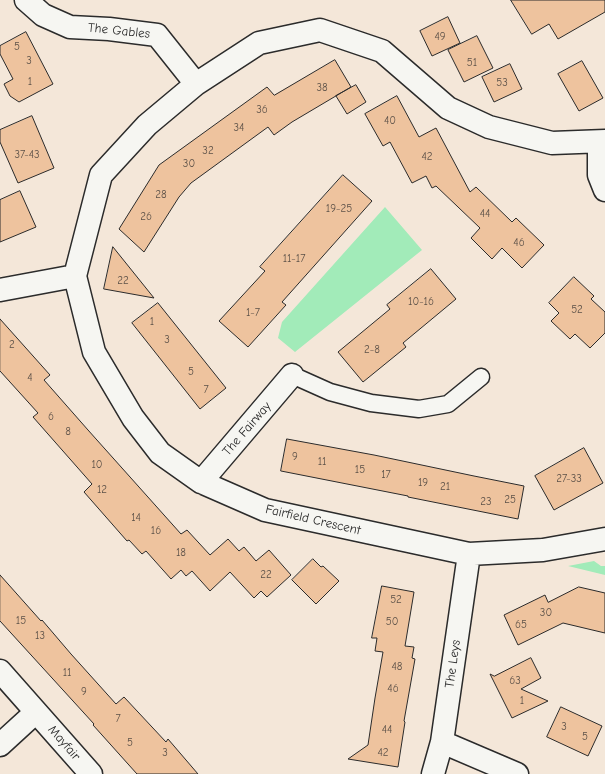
<!DOCTYPE html>
<style>
body{margin:0}
canvas{display:block;background:#f4e7d9}
</style>
<canvas width="605" height="774"></canvas>
<script>
const context = document.querySelector('canvas').getContext('2d');
context.lineJoin = 'round';
function fillPath(path, color) { context.fillStyle = color; context.fill(path, 'evenodd'); }
function stroke(path, color, width, dash) { context.strokeStyle = color; context.lineWidth = width; context.lineCap = dash ? 'butt' : 'round'; context.setLineDash(dash || []); context.stroke(path); }
function write(font, color, halo, rows, align = 'center') {
  context.font = font + ' "Comic Neue",sans-serif'; context.lineWidth = 3.5; context.setLineDash([]); context.textBaseline = 'middle'; context.strokeStyle = halo; context.fillStyle = color; for (const [text, x, y, turn = 0] of rows) {
    context.save(); context.translate(x, y); context.rotate((+turn || 0) * Math.PI / 180); context.textAlign = isNaN(turn) ? turn : align; if (halo) context.strokeText(text, 0, 0); context.fillText(text, 0, 0); context.restore();
  }
}
const green = new Path2D(`
 M385,207l37,43 -127,102 -17,-14 4,-16z
 M594,561l7,5h4v9l-37,-9z`);
const building = new Path2D(`
 M511,0h94v12l-47,27 -9,-15 -17,10z
 M448,17l12,26 -28,13 -12,-25z
 M26,32l27,52 -34,18 -9,-6 -6,-12 9,-5 -13,-25v-8z
 M477,36l16,32 -29,14 -16,-32z
 M335,60l16,27 -59,35 -18,13 -6,-8 -77,56 -12,14 -35,55 -25,-23 40,-64 108,-78 7,8z
 M582,61l21,37 -24,13 -21,-37z
 M510,64l12,25 -28,13 -12,-25z
 M356,85l10,17 -19,12 -11,-18z
 M397,96l22,41 17,-9 34,64 6,-5 36,35 4,-4 28,27 -22,23 -20,-20 -10,11 -21,-21 9,-10 -44,-42 -4,2 -6,-12 -14,7 -22,-41 -7,4 -18,-32z
 M32,116l22,52 -36,15 -18,-41v-12z
 M343,175l29,26 -90,101 4,3 -38,42 -29,-26 46,-50 -5,-4z
 M20,191l16,36 -36,15v-42z
 M113,247l41,51 -50,-9z
 M431,269l25,30 -53,44 3,4 -43,35 -25,-30 52,-43 -3,-4z
 M574,277l20,19 -3,3 14,13v21l-15,15 -15,-14 -5,5 -19,-18 8,-8 -10,-10z
 M158,303l68,85 -26,21 -68,-86z
 M0,319l50,56 -6,5 44,50 93,104 6,-4 23,25 18,-16 11,12 5,-4 12,14 13,-11 22,25 -24,22 -6,-6 -7,7 -24,-26 -20,19 -18,-20 -6,5 -5,-6 -10,9 -25,-28 -4,3 -13,-14 -2,1 -43,-49 8,-8 -59,-67 5,-4 -38,-42z
 M287,439l87,16 100,21 50,10 -6,33 -110,-22v-1l-127,-25z
 M584,448l19,35 -49,27 -19,-34z
 M313,559l8,8 2,-1 16,15 -23,23 -24,-24z
 M0,575l41,46 1,-1 29,34 45,50 8,-7 42,45 2,-3 30,35h-61l-44,-49 1,-1 -94,-103z
 M382,586l32,6 -9,54 9,1 -2,11 3,1 -11,62 1,1 -7,45 -50,-8 20,-14 7,-47 8,-46 -8,-1 2,-13h-5z
 M579,587l26,6v40l-42,-10 -45,22 -14,-30 41,-20 3,7z
 M531,658l10,20 -20,11 27,12 -36,17 -22,-44 4,2z
 M561,707l41,19 -14,30 -41,-19z`);
const lane = new Path2D(`
 M292,375l38,17 41,11 48,6 29,-5 33,-27`);
const street = new Path2D(`
 M26,0l17,15 27,12 39,2 48,6 39,49
 M605,141l-53,2 -63,-16 -41,-19 -66,-57 -62,-21 -61,13 -63,41 -49,41 -46,50 -26,101 19,76 39,66 27,35 41,29 64,28 204,44 74,-4 62,-11
 M599,142v33l6,15
 M0,290l75,-14
 M201,482l91,-107
 M0,671l91,103
 M442,742l75,32
 M0,745l36,-33
 M433,774l9,-32 27,-188`);
const numberNames = [
 ["49",440,37],
 ["5",17,47],
 ["3",29,61],
 ["51",472,63],
 ["1",30,82],
 ["53",502,83],
 ["38",322,88],
 ["36",262,110],
 ["40",390,121],
 ["34",239,128],
 ["32",208,151],
 ["37-43",27,155],
 ["42",427,157],
 ["30",189,164],
 ["28",161,195],
 ["19-25",339,209],
 ["44",485,214],
 ["26",146,217],
 ["46",519,243],
 ["11-17",294,259],
 ["22",123,281],
 ["10-16",421,302],
 ["52",577,310],
 ["1-7",253,313],
 ["1",152,322],
 ["3",167,340],
 ["2",12,345],
 ["2-8",372,350],
 ["5",191,372],
 ["4",30,378],
 ["7",206,390],
 ["6",51,417],
 ["8",68,432],
 ["9",295,457],
 ["11",322,462],
 ["10",97,465],
 ["15",360,470],
 ["17",386,475],
 ["27-33",569,479],
 ["19",423,483],
 ["21",445,487],
 ["12",102,490],
 ["25",510,500],
 ["23",486,502],
 ["14",136,518],
 ["16",156,531],
 ["18",181,553],
 ["22",266,575],
 ["52",396,600],
 ["30",546,613],
 ["15",21,621],
 ["50",392,622],
 ["65",521,625],
 ["13",40,636],
 ["48",397,667],
 ["11",67,673],
 ["63",515,681],
 ["46",393,689],
 ["9",84,692],
 ["1",522,701],
 ["7",118,719],
 ["3",564,727],
 ["44",387,730],
 ["5",585,737],
 ["5",130,743],
 ["3",165,753],
 ["42",383,753]
];
const streetNames = [
 ["The Gables",119,31,6],
 ["The Fairway",247,429,-49],
 ["Fairfield Crescent",313,520,13],
 ["The Leys",453,664,-82],
 ["Mayfair",64,743,49]
];
fillPath(green, '#a2ebb9');
fillPath(building, '#eec39e');
stroke(building, '#2b2b2b', 1);
stroke(lane, '#2b2b2b', 19);
stroke(street, '#2b2b2b', 25);
stroke(lane, '#f6f6f2', 16);
stroke(street, '#f6f6f2', 22);
write('11px', '#5c5148', null, numberNames);
write('13px', '#2b2b2b', '#f6f6f2', streetNames);
</script>
